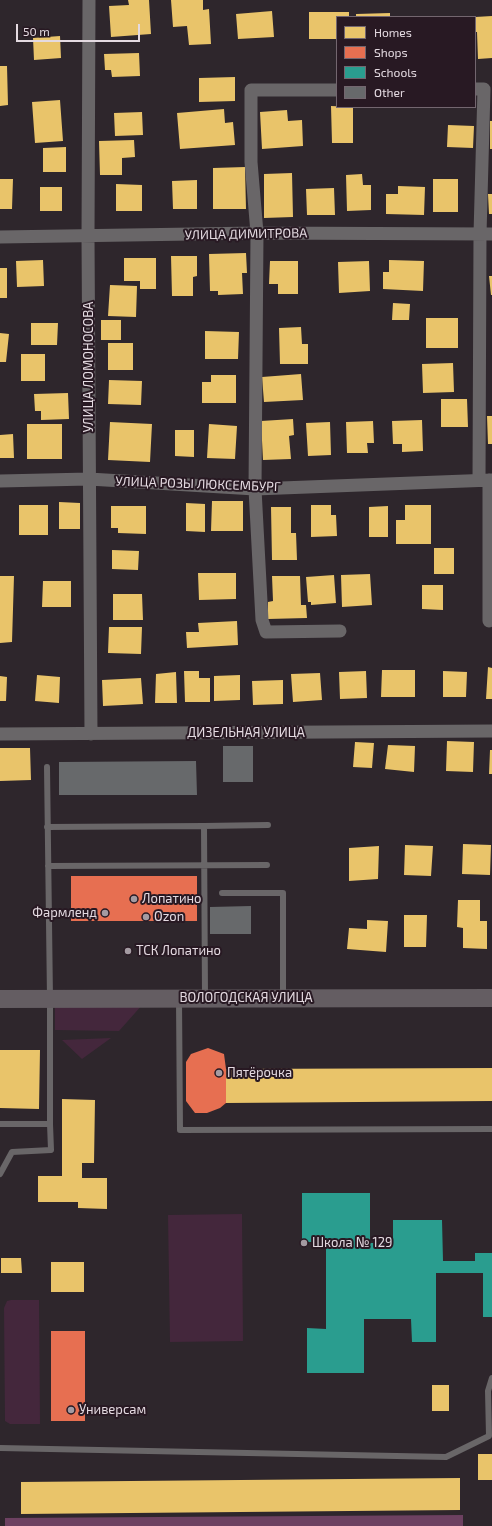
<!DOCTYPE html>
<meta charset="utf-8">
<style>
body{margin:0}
#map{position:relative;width:492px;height:1526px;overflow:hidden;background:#2e262c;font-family:"Exo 2",sans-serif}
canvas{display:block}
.legend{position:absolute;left:336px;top:16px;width:140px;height:92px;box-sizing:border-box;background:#281923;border:1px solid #73666f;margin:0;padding:5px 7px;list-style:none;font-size:12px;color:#e4dae1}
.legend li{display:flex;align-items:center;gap:8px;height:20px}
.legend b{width:20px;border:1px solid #73666f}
.scale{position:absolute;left:16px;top:24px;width:124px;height:18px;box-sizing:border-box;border:2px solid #e4dae1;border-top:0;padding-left:5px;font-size:12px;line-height:14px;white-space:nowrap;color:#e4dae1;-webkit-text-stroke:3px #281923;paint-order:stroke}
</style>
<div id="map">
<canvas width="492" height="1526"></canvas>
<ul class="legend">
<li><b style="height:11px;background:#e9c46a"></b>Homes</li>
<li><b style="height:11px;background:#e76f51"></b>Shops</li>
<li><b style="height:11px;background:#2a9d8f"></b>Schools</li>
<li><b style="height:11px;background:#67696b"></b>Other</li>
</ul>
<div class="scale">50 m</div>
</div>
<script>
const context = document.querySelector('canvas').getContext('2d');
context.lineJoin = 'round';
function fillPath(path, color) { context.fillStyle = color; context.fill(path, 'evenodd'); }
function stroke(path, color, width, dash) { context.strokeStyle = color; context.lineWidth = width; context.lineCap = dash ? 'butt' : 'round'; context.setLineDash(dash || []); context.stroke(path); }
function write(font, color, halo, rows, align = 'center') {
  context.font = font + ' "Exo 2",sans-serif'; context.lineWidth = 4; context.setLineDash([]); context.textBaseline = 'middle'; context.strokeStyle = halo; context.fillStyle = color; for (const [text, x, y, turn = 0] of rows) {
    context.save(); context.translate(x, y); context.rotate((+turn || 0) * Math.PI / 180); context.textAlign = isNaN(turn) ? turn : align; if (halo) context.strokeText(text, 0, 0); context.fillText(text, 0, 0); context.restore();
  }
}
const green = new Path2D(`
 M55,1003l88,1 -24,27 -64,-1z
 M111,1038l-29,21 -20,-19z
 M242,1214l1,127 -73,1 -2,-127z
 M11,1300h28l1,124h-30l-5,-3 -1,-113 3,-7z`);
const forest = new Path2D(`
 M463,1515v11h-458v-8z`);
const homes = new Path2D(`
 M128,0h21l2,34 -40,3 -2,-31 20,-1z
 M171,0h32v10l6,-1 2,35 -22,1 -2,-19 -14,1z
 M272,11l2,26 -36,2 -2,-25z
 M309,12h40v5h-12v22h-28z
 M390,13v4h-34v-3z
 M492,16v42l-14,1 -1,-27h-2v-15z
 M60,36l1,22 -27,2 -1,-22z
 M139,53l1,23 -28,1 -1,-7h-6l-1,-16z
 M0,66h7l1,39 -8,1z
 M235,77v24l-36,1v-24z
 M60,100l3,41 -28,2 -3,-41z
 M331,106l22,1v36h-21z
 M224,109l1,14 8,-1 2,23 -55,4 -3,-36z
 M287,110l1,11 14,-1 1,26 -41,3 -2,-37z
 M142,112l1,23 -28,1 -1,-23z
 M490,121h2v28h-2z
 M448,125l26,1 -1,22 -26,-1z
 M134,140l1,17 -13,1v17h-22l-1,-34z
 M66,147v25h-23v-24z
 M245,167l1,42h-33v-41z
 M292,173l1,44 -29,1v-44z
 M362,174l1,11h8v25l-24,1 -1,-36z
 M0,179h13l-1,30h-12z
 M433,179h25v33h-25z
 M197,180v29h-24l-1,-28z
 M116,184l26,1v26h-26z
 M398,186l27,1 -1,28 -38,-1v-20h12z
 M40,187h22v24h-22z
 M334,188l1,27h-28l-1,-26z
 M488,194h4v20h-3z
 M246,253l1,20h-5l1,21 -25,1v-4h-8l-1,-37z
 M171,256h26v20l-4,1v19h-21z
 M124,258h32v31h-16v-8h-16z
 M43,260l1,26 -27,1 -1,-26z
 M389,260l35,1 -1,30 -40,-2v-17h6z
 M270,261h28v33h-20v-10h-9z
 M369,261l1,30 -31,2 -1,-31z
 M0,268h7v30h-7z
 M489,276h3v19h-1z
 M110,285l27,1 -1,31 -28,-1z
 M393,303l17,1 -1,16h-17z
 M426,318h32v30h-32z
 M101,320h20v20h-20z
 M31,323h27l-1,22h-26z
 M301,327l1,17h6v20h-28l-1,-36z
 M205,331l34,1 -1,27h-33z
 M0,333l9,1 -3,28h-6z
 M108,343h25v27h-25z
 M21,354h24v27h-24z
 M453,363l1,29 -31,1 -1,-29z
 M301,374l2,26 -39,2 -2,-25z
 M211,375h25v28h-34v-21h9z
 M109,380l33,1 -1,24 -33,-1z
 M68,393l1,26 -28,1v-9h-6l-1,-17z
 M441,399h26l1,28h-27z
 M487,416h5v28h-4z
 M293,419l1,16 -5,1 2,23 -28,1 -2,-39z
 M422,420l1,31 -21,1v-8h-9l-1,-23z
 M373,421l1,22h-7l1,10h-21l-1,-31z
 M110,422l42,2 -2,38 -42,-2z
 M330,422l1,33 -23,1 -2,-33z
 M27,424h35v35h-35z
 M209,424l28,2 -2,33 -28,-1z
 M175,430h19v27l-19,-1z
 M13,434l1,24h-14v-23z
 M212,501h31v30h-32z
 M59,502l21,1v26h-21z
 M186,503l19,1v28l-19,-1z
 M19,505h29v30h-29z
 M311,505h20v10h5l1,21 -26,1z
 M405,505h26v39h-35v-24h9z
 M111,506h35v28l-28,-1v-5h-7z
 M388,506v31h-19v-30z
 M271,507h20v26h5l1,27h-25z
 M434,548h20v26h-20z
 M112,550l27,1 -1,19 -26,-1z
 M198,573h38v26l-37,1z
 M370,574l2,31 -30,2 -1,-32z
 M334,575l2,28 -25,2v-3h-3l-2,-25z
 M0,576h14l-2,66 -12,1z
 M272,576h28l1,29h5l1,13 -39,1v-17l5,-1z
 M43,581h28v26h-29z
 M422,585h21v25l-21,-1z
 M113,594h29l1,26h-30z
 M237,621l1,24 -51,3 -1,-16h13l-1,-9z
 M109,627h33l-1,27 -33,-1z
 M488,667l4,1v31h-6z
 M382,670h33v27h-34z
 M184,671h15v7h11v24h-25z
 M366,671l1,27 -27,1 -1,-27z
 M443,671l24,1 -1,25h-23z
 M176,672l1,31h-22l1,-29z
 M320,673l2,27 -29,2 -2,-28z
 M37,675l23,2 -1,26 -24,-2z
 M240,675v25l-26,1v-25z
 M0,676l7,1 -1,24h-6z
 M141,678l2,26 -40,2 -1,-26z
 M283,680v24l-30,1 -1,-24z
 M447,741l27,1 -1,30 -27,-1z
 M355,742l19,1 -2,25 -19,-1z
 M388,745l27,1 -1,26 -29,-3z
 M0,748h30l1,32 -31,1z
 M490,750h2v24h-3z
 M463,844l28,1 -1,30 -28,-1z
 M405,845l28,1 -2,30 -27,-1z
 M379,846l-1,33 -29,2v-33z
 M458,900h22v21h7v28l-24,-1v-20l-6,-1z
 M404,915h23l-1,32h-22z
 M367,920l21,1 -2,31 -39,-3 2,-21 18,1z
 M0,1050h40l-1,59 -39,-1z
 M492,1068v33l-266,2v-34z
 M62,1099l33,1 -1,63h-12v15h25v31l-29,-1v-6h-40v-26h24z
 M1,1258h20l1,15h-21z
 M51,1262h33v30h-33z
 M432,1385h17v26h-17z
 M478,1454h14v26h-14z
 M460,1478v32l-439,4v-32z`);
const shops = new Path2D(`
 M71,876h126v45h-126z
 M208,1048l16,6 2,15v34l-6,5 -13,5h-12l-9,-12v-39l5,-8z
 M51,1331h34v90h-34z`);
const schools = new Path2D(`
 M302,1193h68v50h23v-23h49l1,41h32v-8h17v64h-9v-44h-47v69h-24l-1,-23h-47v54h-57v-45l19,1v-87h-24z`);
const building = new Path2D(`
 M223,746h30v36h-30z
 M196,761l1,34h-138v-33z
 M251,906v28h-41v-27z`);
const lane = new Path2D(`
 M204,826l1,171
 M47,827l157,-1 64,-1
 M48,866l219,-1
 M222,893h61v104
 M179,1000l1,130 312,-1
 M0,1124h50v-125l-3,-232
 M0,1174l12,-22 39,-2 -1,-26
 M0,1448l446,9 43,-21 -1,-45 4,-13`);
const street = new Path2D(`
 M89,0l-1,237 3,497
 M475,89h9l-4,145 -1,246
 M337,90h-86v72l6,71 -2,256 7,131 4,12 74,-1
 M0,237l257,-4 235,1
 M489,480v141
 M0,481l89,-2 166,10 237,-9
 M0,734l492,-3`);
const secondary = new Path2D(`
 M0,999l492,-1`);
const markers = [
 [134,899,4,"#a49ba2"],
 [105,913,4,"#a49ba2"],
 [146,917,4,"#a49ba2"],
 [128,951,4,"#a49ba2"],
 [219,1073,4,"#a49ba2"],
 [304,1243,4,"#a49ba2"],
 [71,1410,4,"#a49ba2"]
];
const streetNames = [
 ["УЛИЦА ДИМИТРОВА",246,234,-1],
 ["УЛИЦА ЛОМОНОСОВА",89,367,-90],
 ["УЛИЦА РОЗЫ ЛЮКСЕМБУРГ",198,484,2],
 ["ДИЗЕЛЬНАЯ УЛИЦА",246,733],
 ["ВОЛОГОДСКАЯ УЛИЦА",246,998]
];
const poiNames = [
 ["Лопатино",142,899],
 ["Фармленд",97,913,"right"],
 ["Ozon",154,917],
 ["ТСК Лопатино",136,951],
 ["Пятёрочка",227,1073],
 ["Школа № 129",312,1243],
 ["Универсам",79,1410]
];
fillPath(green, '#44273c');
fillPath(forest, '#6d4161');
fillPath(homes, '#e9c46a');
fillPath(shops, '#e76f51');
fillPath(schools, '#2a9d8f');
fillPath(building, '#67696b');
stroke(lane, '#696668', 6);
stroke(street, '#696668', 13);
stroke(secondary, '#645d62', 18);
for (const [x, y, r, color] of markers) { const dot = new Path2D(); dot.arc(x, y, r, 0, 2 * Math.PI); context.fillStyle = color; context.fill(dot); stroke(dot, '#281923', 1.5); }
write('13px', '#e4dae1', '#281923', streetNames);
write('13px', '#e4dae1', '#281923', poiNames, 'left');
</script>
